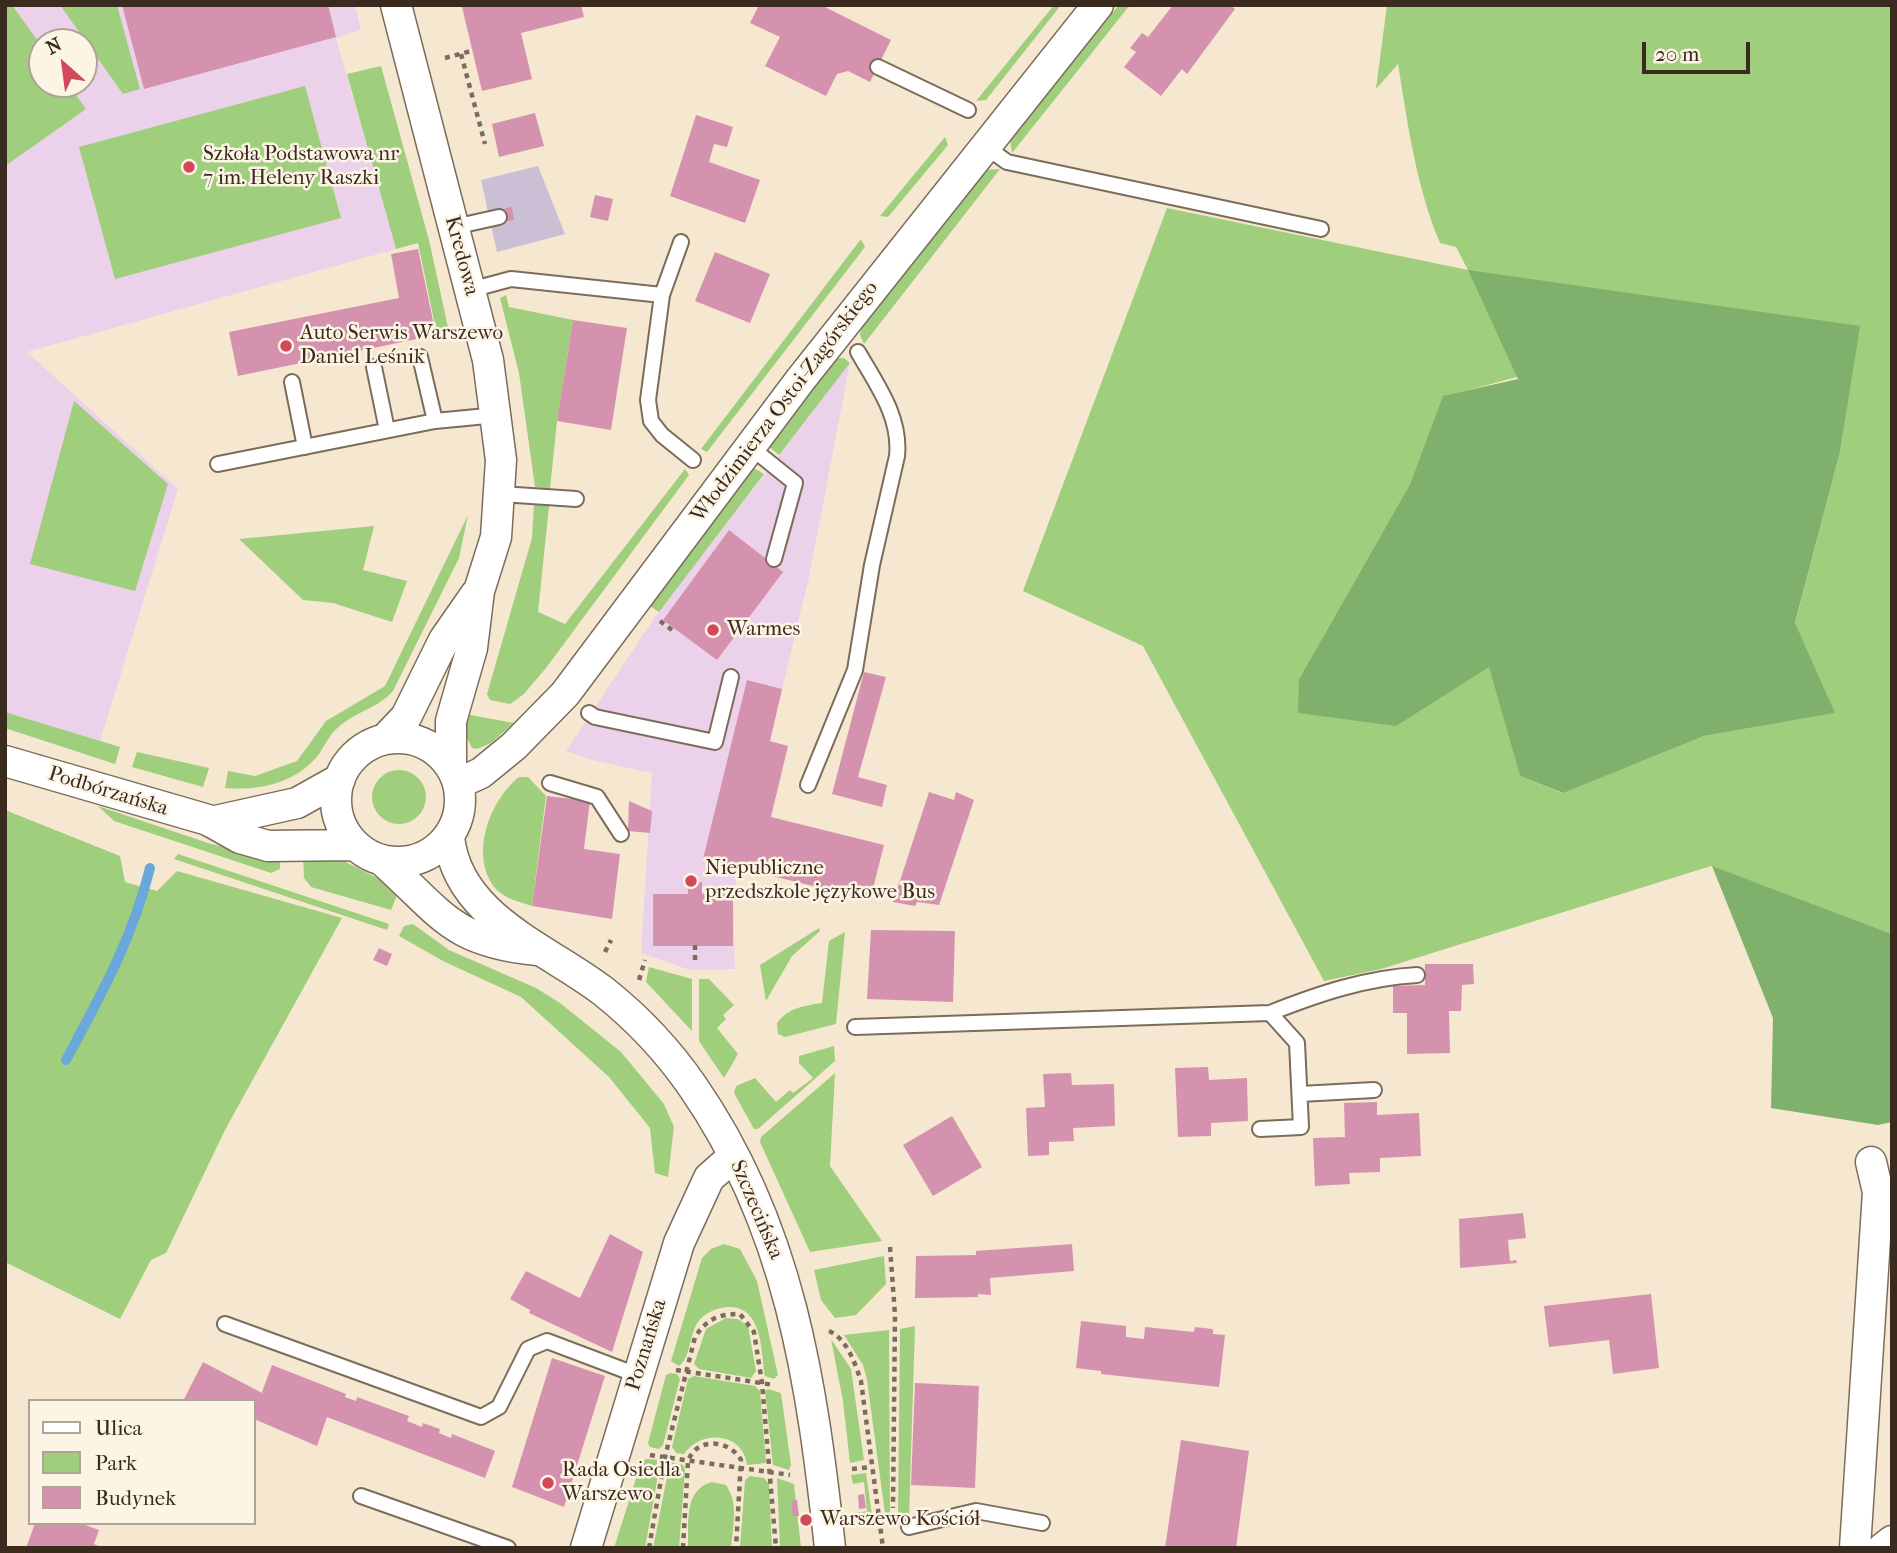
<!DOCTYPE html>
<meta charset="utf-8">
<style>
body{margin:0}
#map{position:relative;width:1897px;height:1553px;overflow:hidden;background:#f6e8d0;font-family:"IM FELL French Canon",serif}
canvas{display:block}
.frame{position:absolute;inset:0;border:7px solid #3b2a1e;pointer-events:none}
.legend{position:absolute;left:28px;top:1399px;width:228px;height:126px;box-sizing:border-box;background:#fcf5e5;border:2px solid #afa495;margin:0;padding:9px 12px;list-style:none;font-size:21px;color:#3b2a1e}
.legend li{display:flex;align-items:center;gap:14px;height:35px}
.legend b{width:35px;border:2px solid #afa495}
.north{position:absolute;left:28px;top:28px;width:70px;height:70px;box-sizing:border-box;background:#fcf5e5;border:2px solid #afa495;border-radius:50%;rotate:332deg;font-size:19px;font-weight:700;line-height:28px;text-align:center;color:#3b2a1e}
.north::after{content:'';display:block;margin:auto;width:24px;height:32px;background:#d1495b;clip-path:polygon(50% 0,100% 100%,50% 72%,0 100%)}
.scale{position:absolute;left:1642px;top:42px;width:108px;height:32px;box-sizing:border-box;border:4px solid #3b2a1e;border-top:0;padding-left:9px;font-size:21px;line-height:24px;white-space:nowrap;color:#3b2a1e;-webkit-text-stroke:5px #fcf5e5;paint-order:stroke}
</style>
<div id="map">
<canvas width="1897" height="1553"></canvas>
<div class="frame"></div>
<ul class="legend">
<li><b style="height:9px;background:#fff"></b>Ulica</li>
<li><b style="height:19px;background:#9fce7c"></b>Park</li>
<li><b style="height:19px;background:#d592ae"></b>Budynek</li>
</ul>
<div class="north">N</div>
<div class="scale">20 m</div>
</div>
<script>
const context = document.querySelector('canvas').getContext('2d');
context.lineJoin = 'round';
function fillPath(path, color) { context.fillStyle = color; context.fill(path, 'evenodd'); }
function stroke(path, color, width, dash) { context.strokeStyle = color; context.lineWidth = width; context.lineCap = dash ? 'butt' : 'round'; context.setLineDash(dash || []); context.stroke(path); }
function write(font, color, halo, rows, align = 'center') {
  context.font = font + ' "IM FELL French Canon",serif'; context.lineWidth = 5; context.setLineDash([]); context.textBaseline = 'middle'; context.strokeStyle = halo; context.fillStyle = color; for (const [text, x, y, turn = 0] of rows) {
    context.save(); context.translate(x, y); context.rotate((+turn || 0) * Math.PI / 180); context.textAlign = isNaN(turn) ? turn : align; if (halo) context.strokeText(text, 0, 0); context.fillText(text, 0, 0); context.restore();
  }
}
const built = new Path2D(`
 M5,5h350l6,25 -25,8 60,211 -369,103 151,137 -78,252 -95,-29zM42,42h42v42h-42z
 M850,363l-41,214 -76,317 2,75 -45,1 -49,-17 11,-180 -64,-14 -22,-8 89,-134z`);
const industrial = new Path2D(`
 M538,166l27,68 -68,18 -16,-72z`);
const green = new Path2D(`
 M5,5h7l30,42v37h26l18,25 -81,57z
 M60,5h57l23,84 -17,5z
 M1054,5h7l-75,95 -10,1z
 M1119,5h11l-118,148 -2,-15z
 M1387,5h505v929l-181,-68 -330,103 -57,12 -181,-335 -120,-55 144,-383 301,62 -12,-23 -16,-4c-24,-57 -32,-118 -42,-179l-22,25zM1859,326l-19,126 -45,172 39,89 -130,23 -142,57 -42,-17 -30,-110 -191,13 111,-195 33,-87 74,-20z
 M381,66l48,174 20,92 -12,3 -19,-92 -22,6 -49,-175z
 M305,86l36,132 -226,61 -36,-132z
 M945,137l3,8 -60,72 -8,-1z
 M1000,169l-136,175 -4,-9 2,-11 122,-154z
 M861,239l4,8 -158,205 -6,-3z
 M506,295l3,12 64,13 -16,101 -7,68 -15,-2 -16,-114 -19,-75z
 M835,358h9l6,5 -71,92 -11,-9z
 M74,401l94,83 -33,107 -105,-27z
 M752,467l12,7 -105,138 -9,-6z
 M685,469l4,6 -143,193 -22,26 -14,10 -20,-4 -3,-6 45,-156 2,-34 15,2 -11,106 27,12z
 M468,515l-9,43 -66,133c-14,16 -34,20 -51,33 -11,8 -16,19 -23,30 -22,29 -60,37 -94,34l3,-17 27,5 42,-15 29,-40 59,-35z
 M374,526l-11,44 44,11 -15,41 -59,-19 -30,-3 -64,-61z
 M5,712l115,35 -5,17 -110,-36z
 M465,714l49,9 -23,20 -14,6 -5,-1 -7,-14z
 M137,752l72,16 -6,19 -71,-20z
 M372 797a27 27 0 1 1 54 0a27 27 0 1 1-54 0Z
 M519,777h9l18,19 -14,110c-12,-4 -26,-7 -35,-16 -29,-32 -8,-89 22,-113z
 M98,806l113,38 69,14v11l-9,4 -157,-52z
 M5,810l115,46 5,26 32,9 20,-20 165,47 -117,212 -59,123 -15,7 -31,59 -115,-57z
 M178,854l211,70 -2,6 -213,-71z
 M303,856l35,2 49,25 11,10 -7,17 -80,-23 -7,-9z
 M413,924l36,26 87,38 24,15 61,49 43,52 10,23 -6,50 -13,-4 -5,-45 -41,-51 -88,-80 -76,-35 -46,-26 5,-10z
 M819,928l1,3 -28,25 -26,45 -6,-36z
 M845,932l-9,92 -51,13 -7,-3 -1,-11c12,-16 27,-17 45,-20l7,-62z
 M649,967l43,12v52l-46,-49z
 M699,979h10l25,26 -11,10 3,4 -9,9 21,26 -14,24 -25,-37z
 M834,1046l1,15 -77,68h-4l-20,-36 2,-7 19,-8 21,24 14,-12 3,3 20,-15 -14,-15v-7z
 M835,1073l-5,93 52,75 -72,11 -50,-110 1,-5z
 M724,1244l16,5 17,32 21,94 -4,4 -9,-3c-4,-25 -2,-71 -38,-69 -10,1 -23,6 -29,15 -9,13 -7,35 -19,44l-8,-5 31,-103 9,-9z
 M884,1256l2,28 -30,31 -21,3 -14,-18 -7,-30z
 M726,1318l12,1 10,7 8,45 -5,7 -52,-9 -5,-5 12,-35z
 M915,1326l-6,191 -11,2 2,-190z
 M889,1330l1,190 -4,1 -19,-141 -4,-15 -19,-30z
 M831,1339l20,30 13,91 -14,3 -7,-62z
 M670,1373l7,1 3,5 -17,66 -4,4 -9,-2 -2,-4 18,-68z
 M694,1376l61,10 5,5 6,72 -19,2c-4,-33 -46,-36 -63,-11l-8,-1 -4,-6 16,-68z
 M768,1389l13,4 10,72 -2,5 -16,-5 -8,-74z
 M646,1459l12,1 2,4 -15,84h-31l27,-85z
 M670,1462l13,3 2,4 -6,79h-26z
 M866,1473l7,49 -16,3 -1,-12 11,-2 -3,-29 -11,2 -2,-9z
 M750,1476l14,2 5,6 3,64h-32l5,-68z
 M777,1478l17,6 7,64h-21z
 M712,1482l14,3c13,19 7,41 5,63h-43c1,-25 -5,-58 24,-66z`);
const forest = new Path2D(`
 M1468,270l392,56 -20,126 -45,171 40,90 -131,23 -141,57 -43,-17 -31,-109 -93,59 -98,-13 1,-34 111,-195 33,-88 75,-17z
 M1712,866l180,68v188l-14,3 -107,-17 2,-90z`);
const stream = new Path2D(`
 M66,1060c35,-65 66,-120 84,-192`);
const building = new Path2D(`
 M122,5h206l8,32 -192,52z
 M471,5h110l3,12 -63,16 11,46 -50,12 -20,-84z
 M759,5h62l70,35 -21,42 -22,-11 -11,3 -11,22 -61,-30 15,-29 -30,-14z
 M1173,5h57l5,4 -48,65 -5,-5 -21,27 -37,-29 12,-15 -6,-4 12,-15 6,4z
 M535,113l9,33 -45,11 -7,-33z
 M696,115l37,12 -6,20 -13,-3 -5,18 51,18 -15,43 -75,-27z
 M595,195l18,4 -5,22 -18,-4z
 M512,207l2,13 -13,3 -2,-13z
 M418,249l18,86 -198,41 -9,-44 170,-34 -8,-44z
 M715,252l55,22 -20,49 -55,-22z
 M573,320l54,8 -16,102 -54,-9z
 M729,530l54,42 -66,88 -54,-40z
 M864,672l22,5 -28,100 29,8 -5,22 -50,-13z
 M747,680l35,9 -12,52 18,5 -17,71 113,28 -14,55 -167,-41z
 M929,792l25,8 2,-8 18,8 -35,105 -22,-3 -2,4 -22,-4z
 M547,796l43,5 -6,48 36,5 -8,65 -80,-13z
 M629,801l23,10 -2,22 -22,-2z
 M688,882h14v12h31v52h-80v-52h35z
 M871,930l84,1 -2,71 -86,-3z
 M379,948l13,6 -5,12 -14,-6z
 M1425,964h48l1,20 -12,1 -1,26h-12l1,42 -43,1v-41h-14v-27l32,-1z
 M1208,1067l1,13 38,-2 1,43 -37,2v13l-33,1 -3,-69z
 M1071,1073l1,12 42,-1 1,42 -42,2 1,13 -25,1v13l-21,1 -2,-48 19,-1 -2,-33z
 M1377,1102v13l42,-2 2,43 -41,2v14l-31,1 1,11 -35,2 -2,-48 32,-1 -1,-34z
 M952,1116l30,51 -49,29 -30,-51z
 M1523,1213l3,25 -18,2 2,21 6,-1 1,3 -57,5 -1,-49z
 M610,1234l33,18 -31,100 -83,-39 1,-3 -20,-11 16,-28 54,27z
 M1072,1244l2,27 -84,7 1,17 -13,-1v3l-63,1 1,-42 60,-1v-4z
 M1651,1294l8,74 -46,6 -4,-34 -60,7 -5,-41z
 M1081,1321l45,5v11l18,2 1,-12 49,5 1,-5 18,2v5l12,1 -6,52 -118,-13v-3l-25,-3z
 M552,1358l53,18 -41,131 -52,-20z
 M203,1362l61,32 -2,-2 10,-27 74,29 -1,3 11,4 1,-4 52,19 -2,5 15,6 1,-4 17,6 -1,4 12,5 1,-4 43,17 -10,27 -158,-61 -10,29 -63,-27v-18h-71z
 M915,1383l64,3 -4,102 -64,-3z
 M1181,1440l68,11 -13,97h-71z
 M864,1494l2,14 -7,1 -1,-14z
 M797,1500l2,16h-6l-2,-15z
 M35,1523h45l19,7 -5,14 9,4h-77z`);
const path = new Path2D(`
 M461,54l24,90
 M445,58l26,-7
 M660,621l12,9
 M695,945v15
 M605,952l6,-12
 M639,980l6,-20
 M890,1247l5,68 -2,193
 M829,1331c18,8 26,32 32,50l22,167
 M676,1370l98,15
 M650,1455l140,20
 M852,1469l20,-2
 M649,1548l16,-91 30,-120c12,-18 23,-23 45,-23l14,18 8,51 14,165
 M683,1548l5,-87c9,-25 42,-21 53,-1l-5,88`);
const service = new Path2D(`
 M878,67l90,43
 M985,146l22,16 314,67
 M454,227l45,-10
 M681,242l-19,53 -14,105 3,21 11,14 31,25
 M470,290l41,-11 151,16
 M420,357l15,64
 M374,367l13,63
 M292,382l13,65
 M749,446l46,37 -21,76
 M218,464l217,-43 62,-6
 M501,494l75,5
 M589,713l6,4 120,25 16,-65
 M550,783l47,14 24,37
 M808,785l47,-115 17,-105 25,-109c4,-39 -20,-71 -39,-104
 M1270,1013c48,-19 95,-35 147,-38
 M855,1027l415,-14 27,30 4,84 -41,2
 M1300,1094l74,-4
 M225,1324l256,93 18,-10 29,-58 19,-8 90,34
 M361,1496l147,52
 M909,1527l67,-16 66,12`);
const minor = new Path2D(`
 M396,5l92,355 13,100 -5,77 -17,54 -7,57 -21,73v45
 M336 800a62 62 0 1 1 124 0a62 62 0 1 1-124 0Z
 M386,738l20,-21 38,-77 32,-46
 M5,761l203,59 32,18 28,8 87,-1
 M459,783l22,-10 33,-27 51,-52 236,-315 297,-374
 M211,822l86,-19 43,-24
 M449,837c8,80 98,111 154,154 34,27 66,61 90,96 97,140 119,296 137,461
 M383,861c59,53 69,81 154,89
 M586,1548l93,-305 30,-65 25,-22
 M1855,1548l23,-356 -7,-30
 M1883,1548l9,-7`);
const markers = [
 [189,167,7,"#d1495b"],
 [286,346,7,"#d1495b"],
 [713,630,7,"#d1495b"],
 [691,881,7,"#d1495b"],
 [548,1483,7,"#d1495b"],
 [806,1520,7,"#d1495b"]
];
const poiNames = [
 ["Szkoła Podstawowa nr",203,155],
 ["7 im. Heleny Raszki",203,179],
 ["Auto Serwis Warszewo",300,334],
 ["Daniel Leśnik",300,358],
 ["Warmes",727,630],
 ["Niepubliczne",705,869],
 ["przedszkole językowe Bus",705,893],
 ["Rada Osiedla",562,1471],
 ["Warszewo",562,1495],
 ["Warszewo Kościół",820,1520]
];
const streetNames = [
 ["Kredowa",461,256,75],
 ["Włodzimierza Ostoi-Zagórskiego",785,402,-53],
 ["Podbórzańska",108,792,17],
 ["Szczecińska",756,1210,67],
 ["Poznańska",647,1345,-73]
];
fillPath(built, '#ecd1ea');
fillPath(industrial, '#cbbfd5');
fillPath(green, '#9fce7c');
fillPath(forest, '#7fb16c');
stroke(stream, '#6aa8dc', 10);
fillPath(building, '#d592ae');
stroke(service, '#7c6c5c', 18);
stroke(minor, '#7c6c5c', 33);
stroke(path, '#7c6c5c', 4.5, [5, 5]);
stroke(service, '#fff', 14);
stroke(minor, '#fff', 30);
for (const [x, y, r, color] of markers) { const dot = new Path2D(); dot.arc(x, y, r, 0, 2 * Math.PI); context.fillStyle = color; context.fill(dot); stroke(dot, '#fcf5e5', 2.5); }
write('21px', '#3b2a1e', '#fcf5e5', poiNames, 'left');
write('21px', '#3b2a1e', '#fcf5e5', streetNames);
</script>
